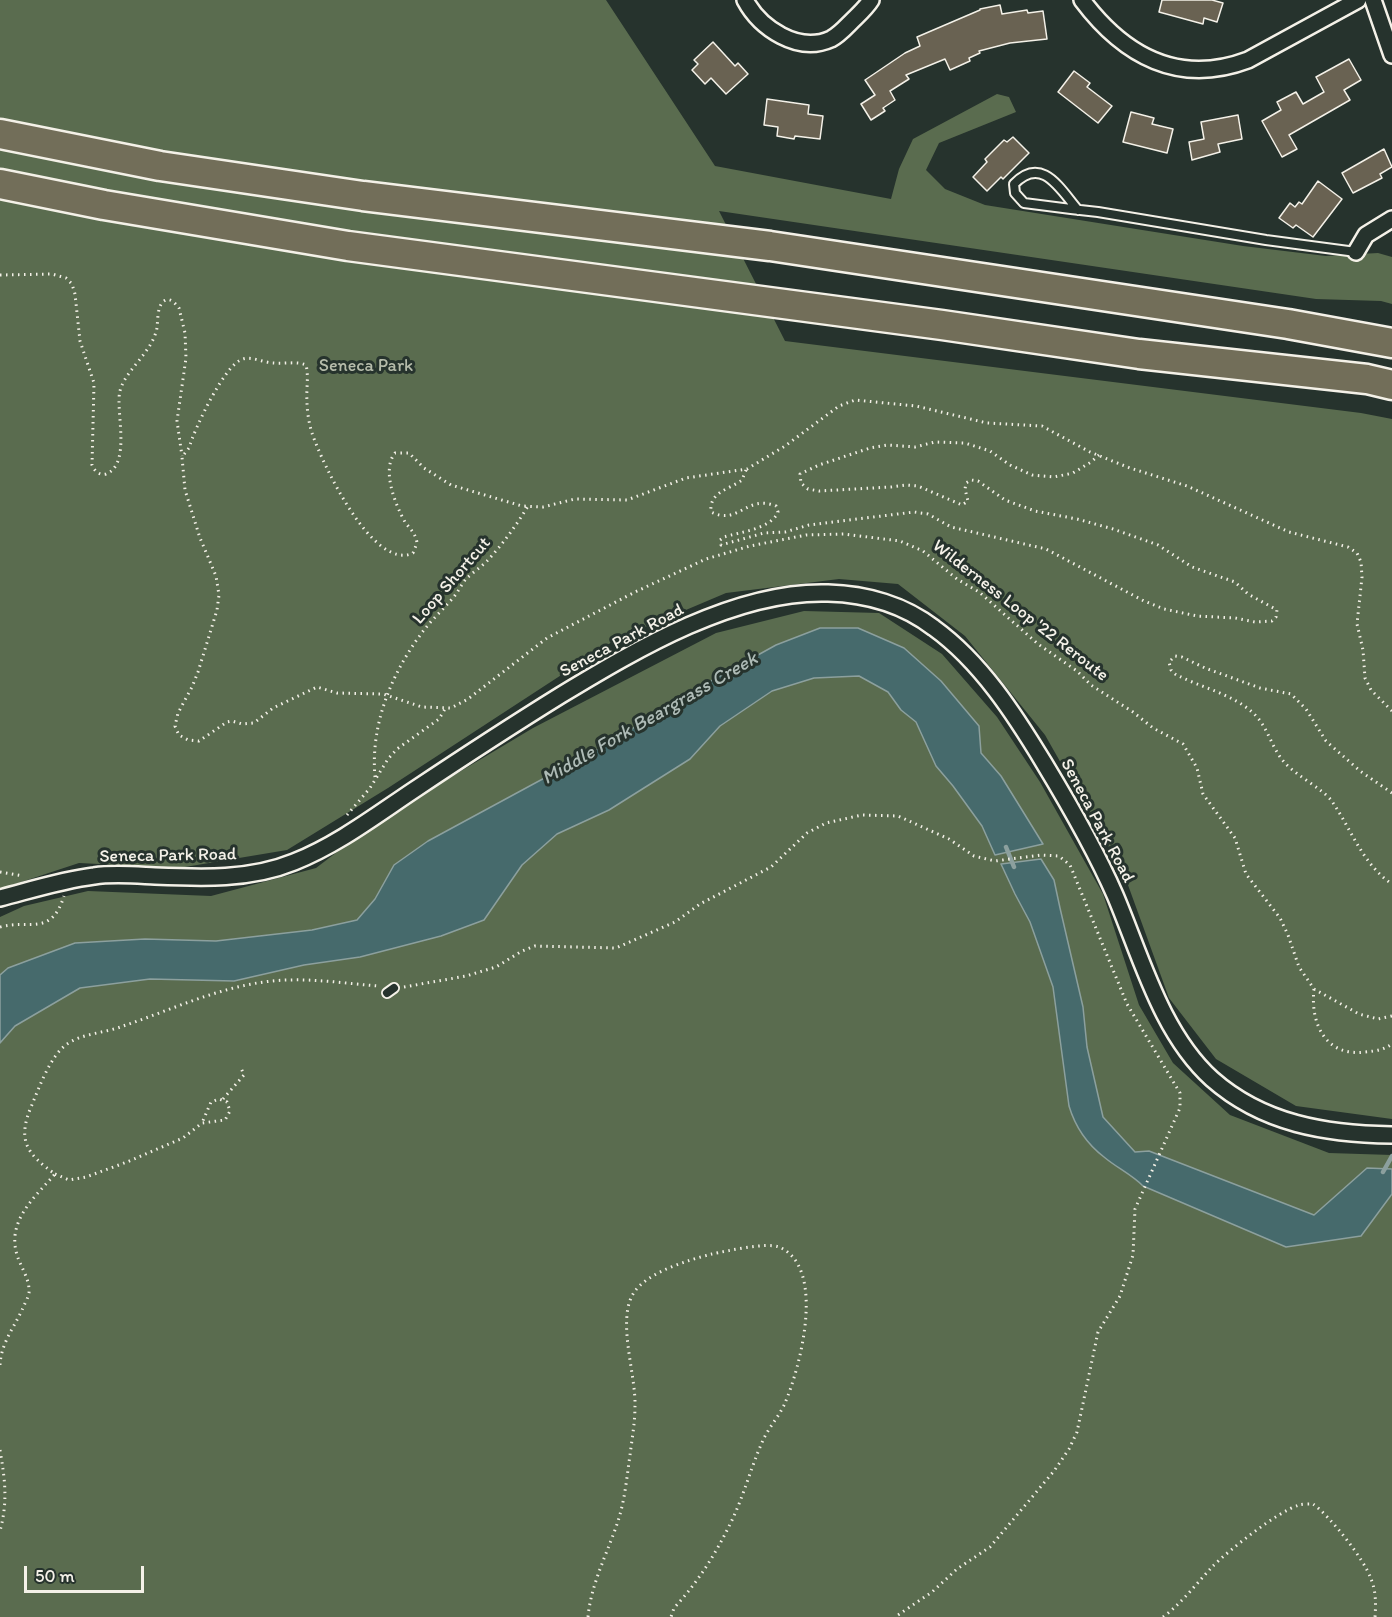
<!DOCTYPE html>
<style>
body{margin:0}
#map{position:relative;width:1392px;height:1617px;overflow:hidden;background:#26332d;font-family:Itim,sans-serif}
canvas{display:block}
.scale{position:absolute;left:24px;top:1566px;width:120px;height:27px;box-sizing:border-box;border:3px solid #f4f1e8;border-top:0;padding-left:8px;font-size:18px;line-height:21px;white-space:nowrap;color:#f4f1e8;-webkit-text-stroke:4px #26332d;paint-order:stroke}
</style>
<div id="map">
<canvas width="1392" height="1617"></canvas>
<div class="scale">50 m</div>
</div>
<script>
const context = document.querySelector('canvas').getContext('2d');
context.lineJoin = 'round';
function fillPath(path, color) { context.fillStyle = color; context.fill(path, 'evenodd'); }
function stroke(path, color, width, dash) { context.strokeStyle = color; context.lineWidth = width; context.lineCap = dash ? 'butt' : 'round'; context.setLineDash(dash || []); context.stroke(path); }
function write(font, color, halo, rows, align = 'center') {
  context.font = font + ' Itim,sans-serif'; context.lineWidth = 6; context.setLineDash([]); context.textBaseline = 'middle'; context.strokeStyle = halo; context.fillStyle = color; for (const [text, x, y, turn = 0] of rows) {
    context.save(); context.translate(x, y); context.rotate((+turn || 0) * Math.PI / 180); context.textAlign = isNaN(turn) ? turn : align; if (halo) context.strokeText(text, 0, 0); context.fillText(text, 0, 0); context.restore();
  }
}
const green = new Path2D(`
 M0,0h606l109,166 176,33 8,-30 14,-30 84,-45 12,3 7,15 -77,31 -13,27 19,19 40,16 258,41 83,10 52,-3 14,4v47l-11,-3 -65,-2 -597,-88 66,130 576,72 31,6v700l-96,-13 -80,-47 -47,-61 -45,-124 -79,-139 -80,-99 -67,-52 -59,-5 -113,14 -111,47 -227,148 -101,62 -108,18 -100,-5 -79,26z
 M804,611l75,2 63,41 55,63 43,65 63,112 36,111 34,58 57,52 99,38 63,2v462h-1392v-700l24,-11 64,-15 123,5 105,-28 63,-48 154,-92 183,-95z`);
const water = new Path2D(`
 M820,628h38l46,20 37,33 38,45 2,27 20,23 42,68 -48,11 -13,-29 -29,-40 -17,-20 -20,-44 -15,-12 -13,-18 -29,-16 -45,2 -42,13 -52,35 -30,33 -81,51 -52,24 -35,31 -38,55 -43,16 -81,21 -56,8 -70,16 -84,-2 -70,9 -65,38 -15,17v-68l8,-7 67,-25 70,-4 71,2 96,-11 45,-10 18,-21 19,-34 34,-24 183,-99 71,-45 94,-52z
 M1041,859l13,21 6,28 23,99 4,40 16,70 32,35 14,-1 165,64 53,-47 25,1v25l-31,42 -75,11 -143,-61c-12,-12 -26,-18 -39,-29 -17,-13 -29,-31 -35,-51l-16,-119 -23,-65 -15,-28 -14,-30z`);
const stream = new Path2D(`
 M1006,847l8,20
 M1383,1172l9,-16`);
const building = new Path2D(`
 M1162,0h50l11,3 -6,19 -13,-4 -1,6 -44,-12z
 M1000,5l2,9 25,-4 1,3 15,-2 4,28 -37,4 -31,8 1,2 -11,5 1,3 -20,9 -5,-11 -39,16 3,4 -19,12 5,9 -12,8 2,3 -14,9 -10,-16 14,-9 -10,-15 40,-27 15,-7 -3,-9 63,-27v-1z
 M713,42l22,24 3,-3 10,11 -22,20 -15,-16 -6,6 -13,-14 6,-6 -4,-4z
 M1349,59l12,21 -17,10 6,10 -61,35 8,14 -15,8 -20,-36 19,-11 -4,-8 19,-10 7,12 21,-12 -8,-15z
 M1074,71l16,12 -3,4 25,19 -14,17 -40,-31z
 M767,99l42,6 -1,9 15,2 -3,23 -25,-3 -1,3 -17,-3 1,-9 -14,-2z
 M1131,112l23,6 -2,6 21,5 -6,24 -44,-11z
 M1238,115l4,24 -24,5 2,8 -28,8 -3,-18 15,-3 -3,-17z
 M1013,137l16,16 -26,26 -2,-2 -14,14 -14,-14 14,-15 -2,-3 19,-19 3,2z
 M1384,149l8,18 -12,7 2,4 -29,15 -11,-20z
 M1318,181l24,18 -29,38 -17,-12 -3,3 -14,-10 11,-15 5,4 4,-5 3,2z`);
const path = new Path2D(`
 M0,275l52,-1 14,4 6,6 3,10 5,47 14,42 -2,82c2,5 7,11 14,9 26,-10 9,-64 14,-83 5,-21 32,-38 37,-63 1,-8 0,-22 7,-27 6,-4 11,2 15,7l6,25 1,25 -9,63 5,35
 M746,470l-4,10c-14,10 -33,12 -31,32 28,14 35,-18 65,-6l2,6c-7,17 -38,20 -54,25l-4,3 1,5 43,-12 21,-1 24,-7 105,-13 14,2 23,13 95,22 98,52 20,8 33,7 38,2 20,4 17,-1 4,-4 1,-7 -29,-16 -13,-12 -43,-15 -34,-22 -45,-16 -36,-10 -42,-8 -30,-11 -27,-19 -7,-1 -5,3 -1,6 3,12 -6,4 -44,-19 -12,-1 -15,2 -72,4 -11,-2 -7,-6 -1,-9 19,-9 51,-17 18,-3 27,2 20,-5 30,1 25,8 20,14 22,10 22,2 19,-4 18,-11 8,-7
 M1392,711l-21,-21 -6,-12 -2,-28 -6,-26 5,-47 -1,-15 -4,-9 -9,-6 -59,-15 -102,-46 -57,-18 -40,-16 -48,-26 -55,-3 -71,-17 -61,-6 -16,6 -54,40 -38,23 -61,9 -59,22 -52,-1 -32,8 -21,-1 -71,-21 -27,-17 -15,-15h-14c-14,17 1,53 10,69 5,7 11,12 12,21l-4,10c-40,19 -91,-90 -101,-120 -3,-9 -5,-22 -5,-32 -1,-12 2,-24 -1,-36 -9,-4 -21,-1 -32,-2 -10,0 -22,-7 -31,-4 -18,4 -49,71 -54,89l-7,9 3,33 15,48 16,38 3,19 -2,15 -19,62 -6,15 -14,26 -3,13 2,5 2,4 9,5 11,1 28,-19 5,-1 10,3 12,-1 19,-15 44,-21 20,6 46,1 39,13 29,1 17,-9 79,-61 88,-46 71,-33 44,-13 56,-11 38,-1 56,7 23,10 34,28 22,13 59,52 39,27 14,14 42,27 20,16 30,16 14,24 6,26 32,44 11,36 34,44 8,17 11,32 15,22 45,25 19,5 14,-3
 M375,777c-5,-55 19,-110 53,-152 8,-9 17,-18 25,-27 5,-6 8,-13 13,-19 6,-6 14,-11 21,-18 15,-16 29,-35 41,-55
 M1392,793l-32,-22 -34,-30 -20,-32 -15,-15 -31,-6 -55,-20 -23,-11 -7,-1 -6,6 2,8 4,4c24,13 58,20 78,39 15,13 18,35 32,50 12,13 36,25 46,37 20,28 31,64 61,84
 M347,815l23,-27 18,-29 9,-10 42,-30 6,-10
 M0,872l23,4
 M0,927c30,-8 51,10 64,-31
 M404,987l62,-11 30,-9 26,-16 13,-5 81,2 59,-26 25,-18 71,-37 36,-34 19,-10 36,-8 36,1 51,23 25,17 21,5 46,-6 18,1 11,9 57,139 53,89v15l-45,101 -2,46 -13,41 -22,36 -21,100 -8,17 -15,22 -64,76 -33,22 -25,23 -37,25
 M1314,989c-4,35 12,68 51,63 11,-1 18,-2 27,-8
 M223,1099l21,-24 -3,-7
 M55,1174l14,6 17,-3 41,-15 56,-24 19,-15 23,-3 5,-9 -3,-9 -8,-3 -8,3 -9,21
 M0,1365c1,-21 13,-36 22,-55 2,-5 6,-12 7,-17 1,-13 -7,-24 -11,-35 -13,-36 16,-60 37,-84 -28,-20 -38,-33 -24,-67 8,-19 19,-51 36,-63 16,-11 39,-11 56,-18 54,-18 108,-45 166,-46 30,-1 61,4 90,6
 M0,1450c5,30 8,51 0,81
 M588,1617c3,-34 21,-67 31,-99 6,-20 8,-42 11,-63 2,-16 5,-33 5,-49 1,-31 -18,-85 -2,-112 13,-22 56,-34 79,-40 15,-3 54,-12 67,-7 48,20 21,121 6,156 -5,12 -15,23 -21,35 -12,26 -19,54 -31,80 -16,34 -34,63 -59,90l-3,9
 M1163,1617c19,-14 33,-33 49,-50 17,-17 65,-55 87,-62 4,-1 10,-1 14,-1 16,11 52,56 58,75 5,12 5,25 4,38`);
const service = new Path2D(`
 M1078,210c-18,-21 -36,-55 -64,-26l1,9 9,10 47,6 27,3 168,28 90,12
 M387,993l7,-5`);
const minor = new Path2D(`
 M745,0c15,28 53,54 86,39 8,-4 15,-12 21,-18 7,-7 14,-13 19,-21
 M1082,0c42,56 97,86 166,60l110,-60
 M1373,0l19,55
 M1356,252l10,-17 26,-16
 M0,898c31,-8 62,-18 94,-22 20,-3 41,-1 61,0 47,2 95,4 139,-14 43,-17 81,-46 120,-72 48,-32 97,-64 147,-95 76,-46 175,-105 267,-102 38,1 76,12 106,35 47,34 81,87 110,135 26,43 51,86 71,132 26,61 46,138 97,184 51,45 114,55 180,56`);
const motorway = new Path2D(`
 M0,134l160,32 203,30 407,50 518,78 104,19
 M0,184l104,21 244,41 594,79 197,29 228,25 25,6`);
const parkNames = [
 ["Seneca Park",366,366]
];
const streetNames = [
 ["Loop Shortcut",452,581,-49],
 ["Wilderness Loop '22 Reroute",1020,611,38],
 ["Seneca Park Road",622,641,-28],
 ["Seneca Park Road",1097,821,62],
 ["Seneca Park Road",168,856,-1]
];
const waterNames = [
 ["Middle Fork Beargrass Creek",650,719,-30]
];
fillPath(green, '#5a6c4f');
fillPath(water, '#466a6c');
stroke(water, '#8ca09e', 1.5);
stroke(stream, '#8ca09e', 4.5);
fillPath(building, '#696252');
stroke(building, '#f4f1e8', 1.5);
stroke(service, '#f4f1e8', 12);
stroke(minor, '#f4f1e8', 20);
stroke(motorway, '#f4f1e8', 33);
stroke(path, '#f4f1e8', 3, [1.5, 4.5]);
stroke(service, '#26332d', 8);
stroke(minor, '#26332d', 15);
stroke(motorway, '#726e59', 28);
write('18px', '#b6bcab', '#26332d', parkNames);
write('18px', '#f4f1e8', '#26332d', streetNames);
write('italic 20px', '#aebbb6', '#26332d', waterNames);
</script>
